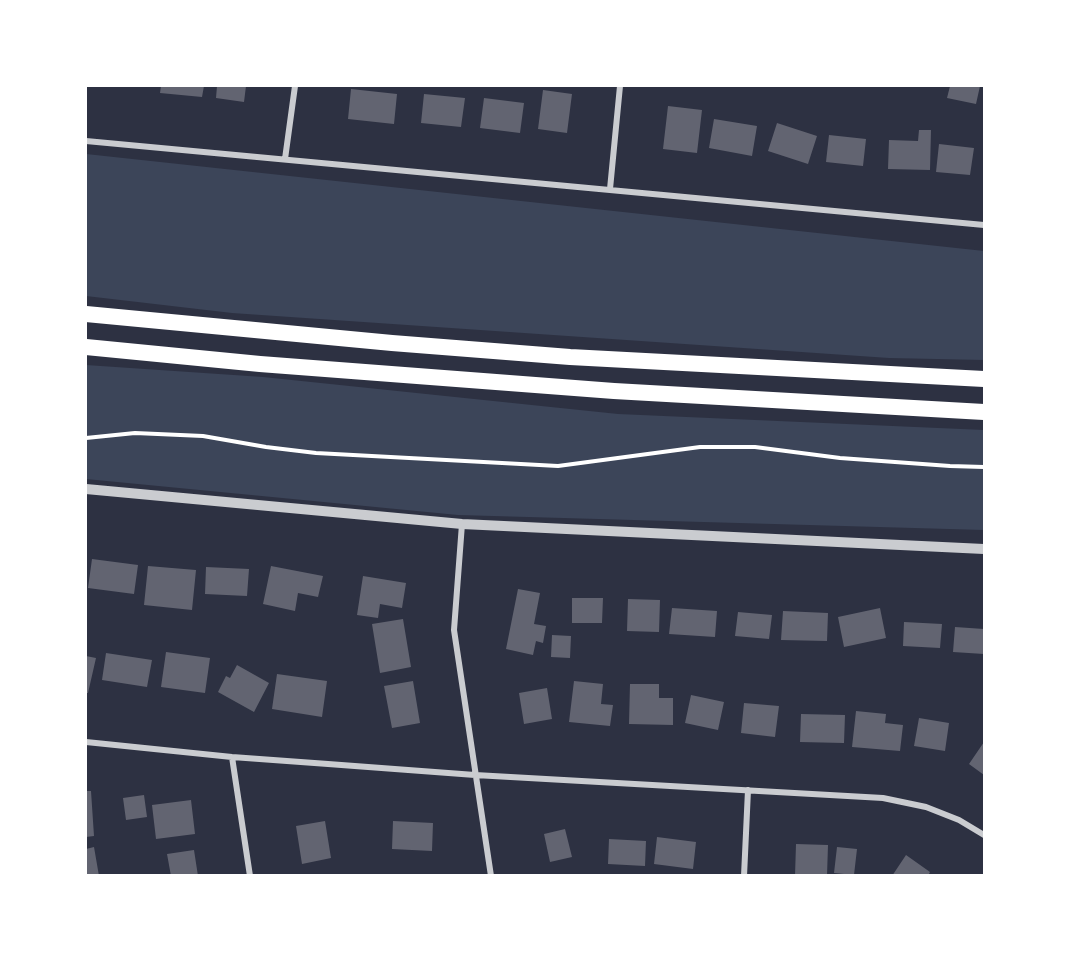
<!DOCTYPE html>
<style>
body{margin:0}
#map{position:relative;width:1070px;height:961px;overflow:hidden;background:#2d3142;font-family:Rubik,sans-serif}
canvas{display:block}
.frame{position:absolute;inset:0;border:87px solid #fff;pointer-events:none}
</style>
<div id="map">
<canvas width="1070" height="961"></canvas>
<div class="frame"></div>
</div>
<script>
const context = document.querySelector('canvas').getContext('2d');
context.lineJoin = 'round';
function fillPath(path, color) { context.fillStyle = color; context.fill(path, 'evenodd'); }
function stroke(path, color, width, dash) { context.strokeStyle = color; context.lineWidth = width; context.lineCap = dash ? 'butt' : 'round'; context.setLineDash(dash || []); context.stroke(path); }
const green = new Path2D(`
 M86,154l898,97v109l-95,-2 -657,-45 -146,-17z
 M86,365l177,12 355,37 366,16v100l-526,-15 -372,-36z`);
const building = new Path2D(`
 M161,86h43l-2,11 -42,-4z
 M217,86h29l-2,16 -28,-4z
 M950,86h30l-4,18 -29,-6z
 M351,89l46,5 -3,30 -46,-5z
 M543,90l29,4 -5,39 -29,-4z
 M424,94l41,4 -4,29 -40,-4z
 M484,98l40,5 -4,30 -40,-5z
 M668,106l34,4 -5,43 -34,-4z
 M714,119l43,7 -5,30 -43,-8z
 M777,123l40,13 -9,28 -40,-13z
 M919,130h12l-1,40 -42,-1 1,-29 29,1z
 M829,135l37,4 -3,27 -37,-4z
 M939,144l35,4 -4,27 -34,-3z
 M92,559l46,6 -4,29 -46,-6z
 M148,566l48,4 -4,40 -48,-5z
 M271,566l52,10 -5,21 -20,-4 -3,18 -32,-7z
 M206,567l43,2 -2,27 -42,-2z
 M363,576l43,7 -4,25 -22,-4 -2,14 -21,-3z
 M518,589l22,4 -6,31 12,2 -3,17 -7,-2 -3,14 -27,-6z
 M572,598h31l-1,25h-30z
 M628,599l32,1 -1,32 -32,-1z
 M672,608l45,3 -2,26 -46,-3z
 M880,608l6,30 -42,9 -6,-30z
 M783,611l45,2 -1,28 -46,-1z
 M738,612l34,3 -3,24 -34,-3z
 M403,619l8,48 -31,6 -8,-49z
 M904,622l38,2 -2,24 -37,-2z
 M955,627l29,2v25l-31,-2z
 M552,635l19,1 -1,22 -19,-1z
 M166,652l44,6 -5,35 -44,-6z
 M106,653l46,7 -5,27 -45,-7z
 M86,656l10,2 -8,35h-2z
 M237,665l32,18 -15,29 -36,-20 8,-16 4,2z
 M277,674l50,7 -5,36 -50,-8z
 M413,681l7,42 -28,5 -8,-42z
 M574,681l29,3 -2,20 12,1 -3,21 -41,-4z
 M630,684h29v14h14v27l-44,-1z
 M547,688l5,31 -28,5 -5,-31z
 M691,695l33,7 -6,28 -33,-7z
 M744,703l35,3 -4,31 -34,-4z
 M856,711l30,3 -1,9 18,2 -3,26 -48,-4z
 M801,714l44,1 -1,28 -44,-1z
 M919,718l30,5 -4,28 -31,-5z
 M984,742v33l-15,-11z
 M86,791h5l3,45 -8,1z
 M144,795l3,22 -21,3 -3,-22z
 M191,800l4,34 -39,5 -4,-34z
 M325,821l6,37 -29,6 -6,-38z
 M393,821l40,2 -1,28 -40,-2z
 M565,829l7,28 -22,5 -6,-28z
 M657,837l39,5 -3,27 -39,-5z
 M609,839l37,2 -1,25 -37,-2z
 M796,844l32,1 -1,31h-32z
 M94,847l5,29h-13v-27z
 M837,847l20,2 -3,26 -20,-2z
 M194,850l4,26h-27l-4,-22z
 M906,855l24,17 -2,4h-36z`);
const path = new Path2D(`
 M86,438l49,-5 68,3 63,11 50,6 242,13 142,-19h55l85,11 110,8 34,1`);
const minor = new Path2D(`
 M86,141l898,84
 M285,159l10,-73
 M610,189l10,-103
 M462,524l-8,106 37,246
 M86,742l146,15 96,7 147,11 408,23 43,9 33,13 25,15
 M232,757l18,119
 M744,876l4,-86`);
const tertiary = new Path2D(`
 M86,489l376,35 522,25`);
const motorway = new Path2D(`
 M86,314l306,29 178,14 414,22
 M86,347l174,17 354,27 370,21`);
fillPath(green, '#3c4559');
fillPath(building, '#626471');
stroke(path, '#fff', 4);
stroke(minor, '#caccd0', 6);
stroke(tertiary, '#caccd0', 10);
stroke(motorway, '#fff', 16);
</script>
